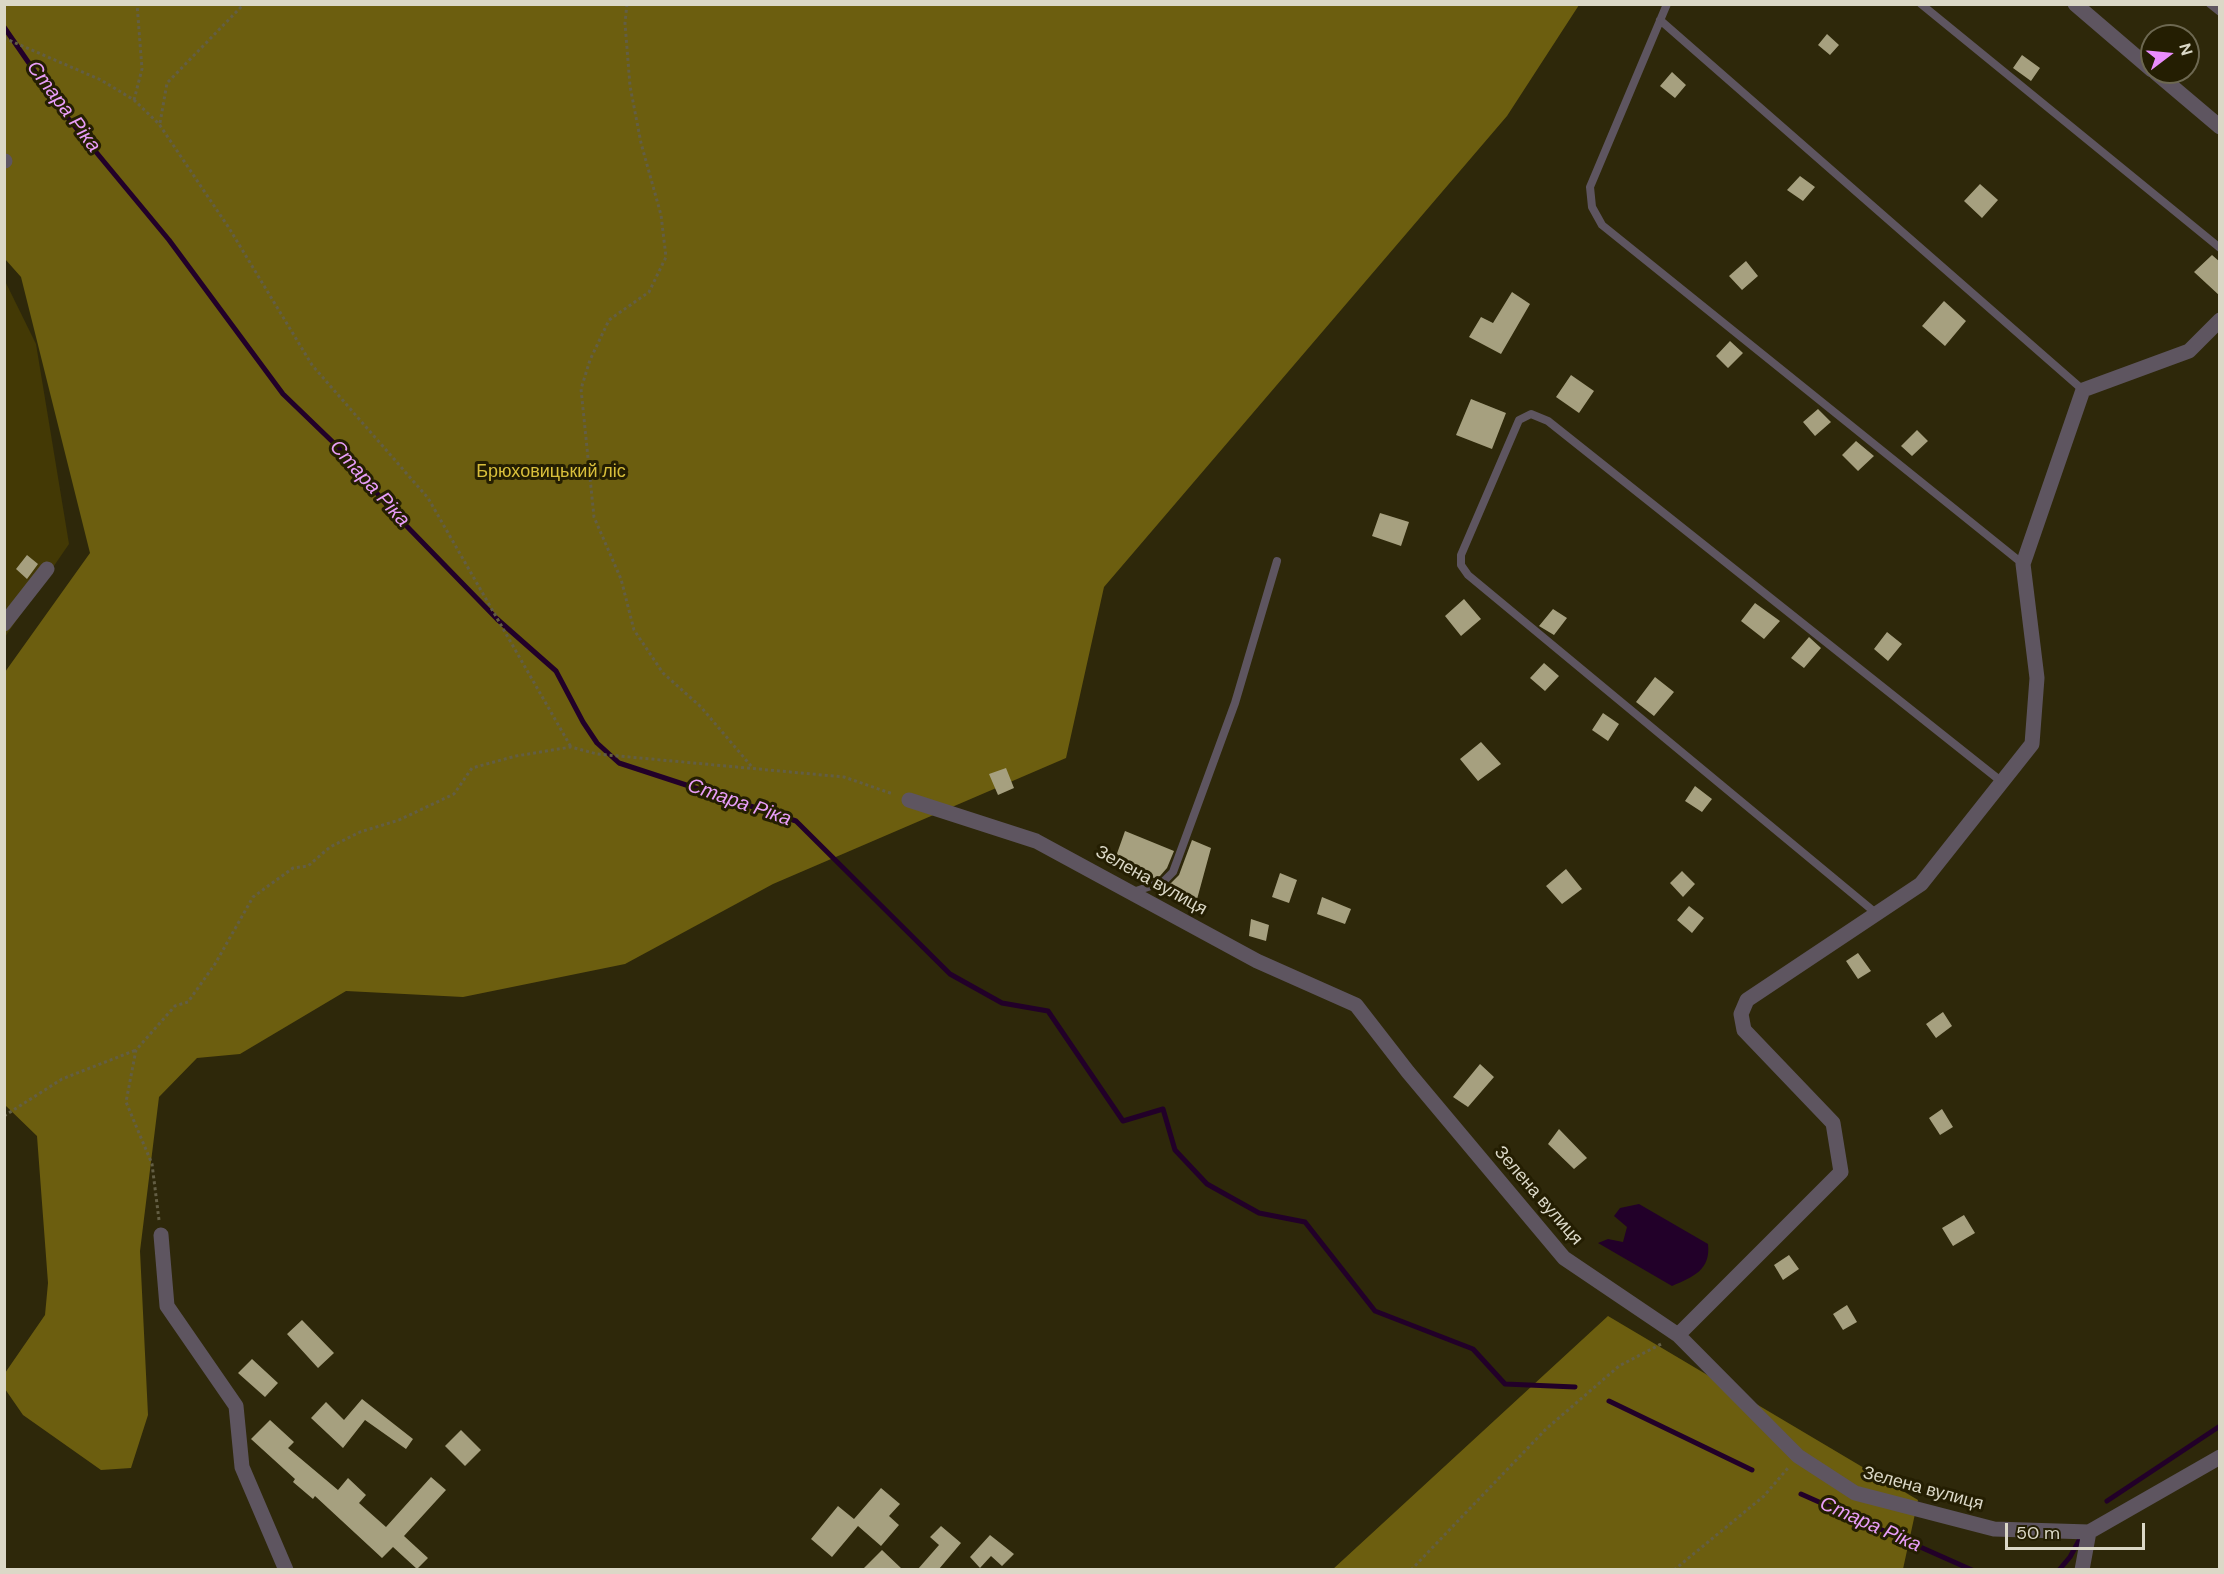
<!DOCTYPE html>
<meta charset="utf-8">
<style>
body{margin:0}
#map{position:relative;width:2224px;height:1574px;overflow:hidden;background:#2e280a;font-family:"DM Sans",sans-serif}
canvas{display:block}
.frame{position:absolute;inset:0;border:6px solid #dbd8c7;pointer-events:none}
.north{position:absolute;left:2140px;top:24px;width:60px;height:60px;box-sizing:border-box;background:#241e02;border:2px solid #6d6851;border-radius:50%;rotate:74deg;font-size:16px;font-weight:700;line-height:24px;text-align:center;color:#dbd8c7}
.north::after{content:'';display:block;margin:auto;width:21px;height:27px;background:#ea8dfd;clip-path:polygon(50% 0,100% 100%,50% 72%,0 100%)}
.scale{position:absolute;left:2005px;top:1523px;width:140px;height:27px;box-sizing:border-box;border:3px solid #dbd8c7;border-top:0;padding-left:8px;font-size:18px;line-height:21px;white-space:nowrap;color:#dbd8c7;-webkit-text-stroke:4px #241e02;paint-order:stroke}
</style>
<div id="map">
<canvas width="2224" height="1574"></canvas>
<div class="frame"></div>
<div class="north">N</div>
<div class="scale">50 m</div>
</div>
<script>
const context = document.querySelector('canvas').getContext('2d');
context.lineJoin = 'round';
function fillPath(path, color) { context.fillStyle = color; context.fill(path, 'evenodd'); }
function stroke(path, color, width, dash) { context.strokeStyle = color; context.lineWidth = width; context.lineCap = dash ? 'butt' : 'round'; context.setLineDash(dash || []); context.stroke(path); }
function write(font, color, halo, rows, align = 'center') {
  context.font = font + ' "DM Sans",sans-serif'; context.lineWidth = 6; context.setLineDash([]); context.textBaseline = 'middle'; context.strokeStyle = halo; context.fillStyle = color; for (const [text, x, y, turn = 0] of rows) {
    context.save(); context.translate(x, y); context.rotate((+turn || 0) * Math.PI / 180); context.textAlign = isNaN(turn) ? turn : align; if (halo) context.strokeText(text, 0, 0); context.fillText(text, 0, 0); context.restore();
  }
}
const green = new Path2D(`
 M4,279l32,65 33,200 -64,93z`);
const forest = new Path2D(`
 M5,5h1574l-72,111 -403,471 -38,171 -293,126 -148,80 -162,33 -117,-6 -106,63 -43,4 -38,39 -19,154 8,164 -17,53 -30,2 -78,-55 -18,-26v-16l40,-58 3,-32 -11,-147 -31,-30 -1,1v-435l85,-119 -69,-276 -16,-18z
 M1608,1316l310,184 -15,69 -571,1z`);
const water = new Path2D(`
 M1639,1204l69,40c3,26 -15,33 -36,42l-74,-43 10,-4 15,3 4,-15 -13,-11 6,-8z`);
const stream = new Path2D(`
 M4,27l58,84 107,129 114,154 56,54 52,62 106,109 59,52 27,51 14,21 22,20 177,58 154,153 52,29 46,8 75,110 40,-12 12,41 32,34 52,29 46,9 70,89 98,38 32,35 70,3
 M1609,1401l143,69
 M1801,1494l171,76
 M2107,1501l113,-75
 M2059,1570l11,-13 11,-20`);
const building = new Path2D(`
 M1827,34l12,11 -9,10 -12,-10z
 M2022,55l18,13 -9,13 -18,-13z
 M1672,72l14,13 -11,13 -15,-12z
 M1800,176l15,11 -12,14 -16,-11z
 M1980,184l18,16 -16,18 -18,-17z
 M2212,255l8,7v34l-26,-24z
 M1746,261l12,15 -16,14 -13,-14z
 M1512,292l18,12 -29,50 -32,-17 12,-20 12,6z
 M1944,301l22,20 -21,25 -23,-20z
 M1730,341l13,12 -15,15 -12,-12z
 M1571,375l23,16 -15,22 -23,-16z
 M1471,399l35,14 -14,36 -36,-14z
 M1818,409l13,13 -16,14 -12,-14z
 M1917,430l11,11 -16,15 -11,-10z
 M1856,441l18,15 -16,15 -16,-16z
 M1380,513l29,9 -8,24 -29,-10z
 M27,555l11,9 -11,15 -11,-10z
 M1464,599l17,20 -20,17 -16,-20z
 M1755,603l25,18 -16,18 -23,-18z
 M1553,609l14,9 -13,17 -15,-9z
 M1887,632l15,12 -14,17 -14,-12z
 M1809,637l12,11 -17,20 -13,-10z
 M1544,663l15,13 -14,15 -15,-13z
 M1655,677l19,15 -20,24 -18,-14z
 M1603,713l16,11 -11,17 -16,-11z
 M1481,742l20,22 -23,17 -18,-22z
 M1006,768l8,20 -16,7 -9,-21z
 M1695,786l17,13 -10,13 -17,-11z
 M1125,831l49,20 -7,17 -7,8 -6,2 -40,-16z
 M1192,840l19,8 -15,55 -24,-7 3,-9 -6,-2 10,-10z
 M1566,869l16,20 -20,15 -16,-18z
 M1682,871l13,13 -12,13 -13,-14z
 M1280,873l17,7 -8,23 -17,-6z
 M1322,897l29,12 -6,15 -28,-10z
 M1689,906l15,12 -12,15 -15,-13z
 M1251,919l18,6 -3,16 -17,-5z
 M1858,953l13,18 -13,8 -12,-18z
 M1943,1012l9,14 -16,12 -10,-14z
 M1480,1064l14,13 -26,30 -15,-10z
 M1942,1109l11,18 -13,8 -11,-17z
 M1559,1129l28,29 -13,11 -26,-25z
 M1964,1215l11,18 -22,13 -11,-18z
 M1789,1255l10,14 -16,11 -9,-15z
 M1847,1305l10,17 -14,8 -10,-16z
 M302,1320l32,33 -16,15 -31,-34z
 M252,1359l26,24 -13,14 -27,-24z
 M362,1399l51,40 -7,10 -41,-29 -22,28 -32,-30 15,-16 18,18z
 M270,1420l24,22 -6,6 50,42 10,-12 18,17 -7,8 27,24 45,-50 15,13 -42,46 24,22 -11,11 -24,-22 -11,11 -67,-62 -2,3 -20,-17 2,-3 -44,-40z
 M461,1430l20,20 -16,16 -20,-20z
 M881,1488l19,16 -11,12 10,9 -18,21 -23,-20 -26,31 -21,-18 27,-33 16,13z
 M941,1526l20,17 -22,26h-21l21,-24 -9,-8z
 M990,1535l24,19 -12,12 -11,-10 -11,12 -10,-11z
 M882,1550l20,19h-39z`);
const path = new Path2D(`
 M627,4l-2,19 5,63 11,57 20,72 5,42 -17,35 -40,28 -19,40 -9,29 13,128 27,62 13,51 29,43 38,34 51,60
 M4,38l97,42 33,20 25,24 70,104 83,137 116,133 143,249
 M134,100l8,-31 -5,-65
 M160,123l7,-40 77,-79
 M4,1116l58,-37 74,-29
 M159,1220l-7,-56 -26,-62 10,-52 39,-44 13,-4 27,-38 38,-67 40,-29 15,-2 22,-19 30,-15 39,-12 55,-26 18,-26 44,-12 55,-9 26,7 247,23 49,17
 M1411,1570l135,-141 73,-63 44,-23
 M1674,1570l90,-74 24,-28`);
const lane = new Path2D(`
 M1667,4l-77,183 2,20 10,18 421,339
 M1921,4l299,244
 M2210,4l10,8
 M1660,20l423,370
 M1133,892l30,-10 10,-10 62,-169 42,-142
 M1877,914l-409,-339 -7,-10v-10l58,-135 12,-6 17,7 454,361`);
const street = new Path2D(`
 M2075,4l77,66
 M2155,72l65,55
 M4,161h1
 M4,624l43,-55
 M909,800l127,41 221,120 99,44 52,67 156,186 114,77 120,121 57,37 139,36 95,3 131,-75
 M161,1235l6,71 69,100 6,61 44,103
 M1678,1335l163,-163 -8,-49 -89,-93 -3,-16 6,-14 174,-116 111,-140 5,-66 -14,-114 60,-174 106,-39 31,-31
 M2082,1570l7,-38`);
const parkNames = [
 ["Брюховицький ліс",551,472]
];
const streetNames = [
 ["Зелена вулиця",1151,881,29],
 ["Зелена вулиця",1538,1196,49],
 ["Зелена вулиця",1923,1489,15]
];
const waterNames = [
 ["Стара Ріка",63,107,53],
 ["Стара Ріка",369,484,48],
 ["Стара Ріка",739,803,19],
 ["Стара Ріка",1870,1525,24]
];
fillPath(green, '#433905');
fillPath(forest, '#6c5e0f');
fillPath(water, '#220029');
stroke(stream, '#220029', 5);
fillPath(building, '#a6a07f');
stroke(path, '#635e44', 3, [3, 3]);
stroke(lane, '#5e5560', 8);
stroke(street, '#5e5560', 15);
write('18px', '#d9bf3b', '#241e02', parkNames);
write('18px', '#dbd8c7', '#241e02', streetNames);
write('italic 20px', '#e89df8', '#241e02', waterNames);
</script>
